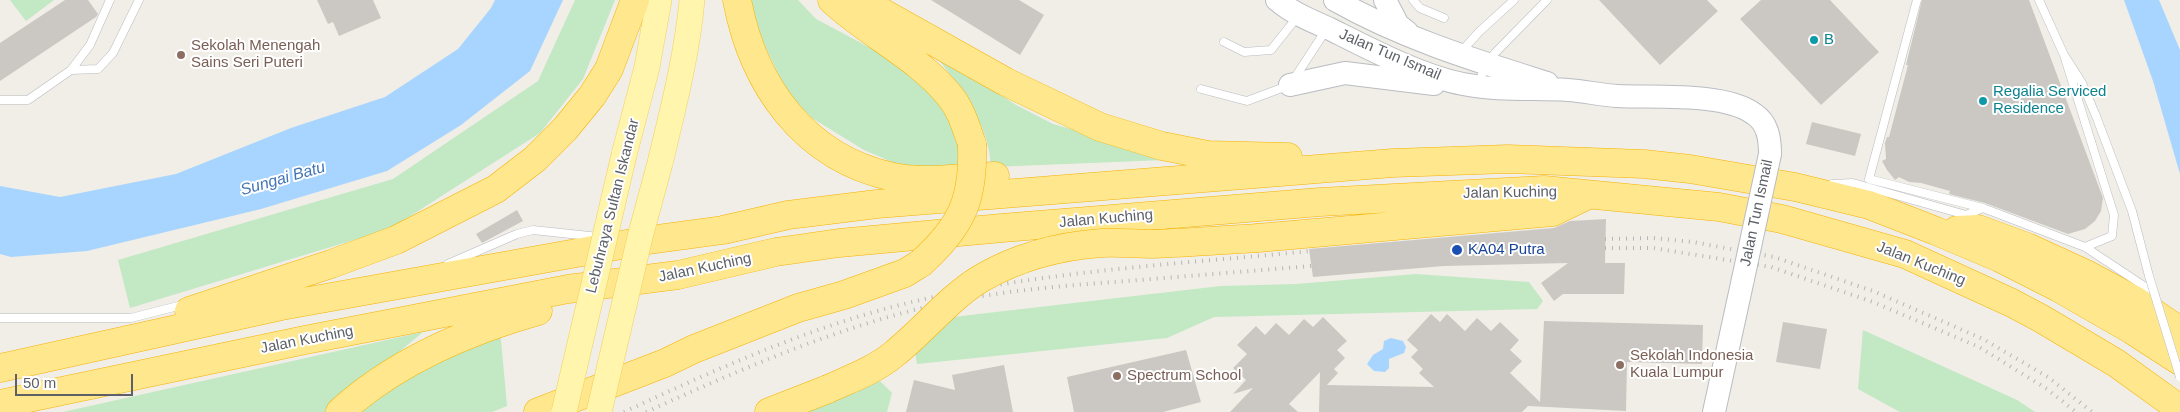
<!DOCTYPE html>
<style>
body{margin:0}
#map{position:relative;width:2180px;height:412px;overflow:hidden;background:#f0eee6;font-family:Arial,sans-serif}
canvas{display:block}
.scale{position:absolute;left:15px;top:374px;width:118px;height:22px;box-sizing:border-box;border:2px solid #5d6167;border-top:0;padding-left:6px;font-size:15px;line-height:18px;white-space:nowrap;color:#5d6167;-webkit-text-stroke:4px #fff;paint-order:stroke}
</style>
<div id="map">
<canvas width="2180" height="412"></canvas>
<div class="scale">50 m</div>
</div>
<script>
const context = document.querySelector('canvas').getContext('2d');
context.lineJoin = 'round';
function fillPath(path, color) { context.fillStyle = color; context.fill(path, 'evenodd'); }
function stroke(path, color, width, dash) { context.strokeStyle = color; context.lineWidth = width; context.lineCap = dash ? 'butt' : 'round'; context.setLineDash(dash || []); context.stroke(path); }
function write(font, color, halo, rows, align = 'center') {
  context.font = font + ' Arial,sans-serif'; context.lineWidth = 4; context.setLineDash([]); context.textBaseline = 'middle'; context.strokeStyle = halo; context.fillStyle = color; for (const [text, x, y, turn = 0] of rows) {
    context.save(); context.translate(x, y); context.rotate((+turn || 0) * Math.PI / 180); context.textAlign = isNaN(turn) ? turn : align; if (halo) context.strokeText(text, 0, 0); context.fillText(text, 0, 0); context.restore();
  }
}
const green = new Path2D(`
 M10,0h44l-28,21z
 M575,0h40l-32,79 -43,54 -150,96 -260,79 -12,-48 275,-81 145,-98z
 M748,0h50l18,19 92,49 29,30 22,38 9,31 -62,1 -42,-18 -52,-32 -25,-26 -23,-48z
 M928,47l88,58 37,19 70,20 67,15 -199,8c-2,-47 -35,-86 -63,-120z
 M1416,274l113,8 14,19 -6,8 -323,8 -47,21 -250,26 -2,-13 38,-34 268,-31 76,-2z
 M500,329l7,77 -15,6h-130l13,-17z
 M1863,330l154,70 18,12h-135l-42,-23z
 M423,332l-96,80h-264z
 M880,381l12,12 -5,19h-86z`);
const water = new Path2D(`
 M495,0h68l-33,71 -69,54 -74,46 -126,38 -174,42 -76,6 -11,-3v-68l60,11 116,-23 115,-46 94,-31 73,-48 33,-41z
 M2124,0h35l21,50v124l-27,-93z
 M1391,338l12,3 3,6 -2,6 -15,6v9l-4,4 -11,-1 -7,-7 6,-9 10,-6 1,-8z`);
const building = new Path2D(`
 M65,0h23l10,14 -2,3 -96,64v-38z
 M317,0h56l8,18 -42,18 -6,-14 -5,2z
 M931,0h88l25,15 -24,40z
 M1599,0h108l11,11 -58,54z
 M1761,0h69l49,52 -58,53 -81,-86z
 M1922,0h107l74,198 -2,13 -6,10 -10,8 -17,5 -83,-31 -36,-9 1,-3 -29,-8 -12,-1 -10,-5 -4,3 -8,-10 -5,-9 4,-2 -1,-16 2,-6h2l19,-72h-2z
 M1812,122l49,12 -6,22 -49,-12z
 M517,210l6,11 -41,22 -6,-9z
 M1606,219l-1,44h20l-1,31h-61l-9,7 -13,-18 27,-20 -124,3 -131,11 -4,-28 245,-21 16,-7z
 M1431,314l9,8 7,-8 18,17 12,-13 14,13 9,-9 19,18 -9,10 12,11 -12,12 30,29 4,-81 159,4 -1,39 -75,-2 -1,49 -98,-5 -6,6h-203l1,-40 -31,32 9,8h-68l23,-24 -20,6 13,-14 -13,-12 14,-14 -10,-9 19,-19 9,9 11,-12 13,12 15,-16 9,8 10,-10 24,24 -10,9 8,8 -11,11 4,4 -11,12 107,2 -15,-14 4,-4 -12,-12 7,-7 -11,-10z
 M1783,322l44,7 -7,40 -44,-7z
 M1186,350l15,52 -38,10h-89l-7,-35z
 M1004,365l9,47h-107l8,-32 41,10 -3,-15z`);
const lane = new Path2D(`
 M1413,0l7,8 24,10
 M1917,0l-48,179 114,29 102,39 65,43 5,6
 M2039,0l25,55 18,28 14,33
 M1224,42l20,10 27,-2 27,-34
 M1461,52l18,-20 35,-32
 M2064,55l50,160 -2,21 -27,11
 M71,70l27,-1 15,-16 26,-53
 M1478,85l8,-21 9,-11 52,-53
 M1201,89l46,12 43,-16 36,-55
 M0,100h28l43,-30 19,-25 20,-45
 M1832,184l21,-1 113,32 17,-7
 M448,264l69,-30 16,-4 66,7
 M0,318h131l55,-14`);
const secondary = new Path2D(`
 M1277,0c15,13 35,21 53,29 38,19 91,47 133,55 35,7 70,4 105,6 16,1 33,5 49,6 37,2 107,-4 137,18 14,9 16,25 16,40
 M1335,0c67,38 139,60 212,83
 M1385,0l13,25 9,7
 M1290,85l55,-12 89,11
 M1714,412l29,-133`);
const primary = new Path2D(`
 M624,155l23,-88 12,-67
 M660,163c13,-54 27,-108 32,-163`);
const highway = new Path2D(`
 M737,0c16,85 67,158 156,177 32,7 69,0 102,-1
 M832,0c36,34 85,56 117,95 12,14 17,32 23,49
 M860,0l146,82 94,45 62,19 46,9 80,2
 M1957,230l21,-1 49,18 61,28 48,26 44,30
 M1258,238l295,-26 35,-17
 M189,311l142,-47 65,-24 100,-51 39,-30 30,-30 27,-33 17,-27 26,-69
 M0,368l281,-62 368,-66 74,-10 65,-15 89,-11 516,-41 115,-4 136,5 46,5 105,18 74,18 67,26 64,27 59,30 73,42 48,31
 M0,404l305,-64 263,-51 110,-14 98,-23 63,-9 163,-15 318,-26 224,-12 175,17 63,12 123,35 107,49 30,16 74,44 64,46
 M340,412c56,-51 127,-81 198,-101
 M538,412l127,-49 29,-14 104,-41 46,-13 61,-22 16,-10
 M769,412l59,-23`);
const rail = new Path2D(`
 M1605,239l48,-1 40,4 81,15 99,34 110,48 65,38 44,35
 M1605,248h48l118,19 102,35 106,45 68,42 29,23
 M624,412c95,-44 190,-87 292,-111 129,-30 263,-37 394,-50
 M646,412c89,-40 177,-79 272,-103 68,-17 139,-23 209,-28 62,-5 123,-10 184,-15`);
const laneBridge = new Path2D(`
 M2096,116l36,95 17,65 31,101`);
const secondaryBridge = new Path2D(`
 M1743,279l27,-125`);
const primaryBridge = new Path2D(`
 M564,412l60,-257
 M599,412l41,-175 20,-74`);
const highwayBridge = new Path2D(`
 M921,263c41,-37 53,-64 51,-119
 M828,389c22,-10 47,-19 66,-35 30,-24 54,-55 86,-75 39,-23 78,-33 122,-36 17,-1 33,1 50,1 35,-1 70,-4 106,-6`);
const markers = [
 [1814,40,5,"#0f9aa8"],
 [181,55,5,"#8d6e63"],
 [1983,101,5,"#0f9aa8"],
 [1457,250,6,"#1a4fb4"],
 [1620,365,5,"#8d6e63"],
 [1117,376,5,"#8d6e63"]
];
const cultureNames = [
 ["B",1824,40],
 ["Regalia Serviced",1993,92],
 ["Residence",1993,109]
];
const educationNames = [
 ["Sekolah Menengah",191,46],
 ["Sains Seri Puteri",191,63],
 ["Sekolah Indonesia",1630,356],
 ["Kuala Lumpur",1630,373],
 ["Spectrum School",1127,376]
];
const streetNames = [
 ["Jalan Tun Ismail",1390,55,23],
 ["Jalan Kuching",1510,193,-1],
 ["Lebuhraya Sultan Iskandar",613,206,-76],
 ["Jalan Tun Ismail",1757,213,-78],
 ["Jalan Kuching",1106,219,-5],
 ["Jalan Kuching",1921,264,22],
 ["Jalan Kuching",705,268,-12],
 ["Jalan Kuching",307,340,-11]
];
const transitNames = [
 ["KA04 Putra",1468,250]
];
const waterNames = [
 ["Sungai Batu",283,179,-16]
];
fillPath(green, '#c2e8c4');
fillPath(water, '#a7d5ff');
fillPath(building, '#cbc8c3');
stroke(lane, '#b8bbc0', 9);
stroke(secondary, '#b9bcc2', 24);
stroke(primary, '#f5cf5a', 26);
stroke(highway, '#f6b200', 29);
stroke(lane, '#fff', 8);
stroke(secondary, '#fff', 22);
stroke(primary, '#fff5ac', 25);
stroke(highway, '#ffe78e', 28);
stroke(rail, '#b5b5b7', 4, [1, 6]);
stroke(laneBridge, '#b8bbc0', 9, []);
stroke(secondaryBridge, '#b9bcc2', 24, []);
stroke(primaryBridge, '#f5cf5a', 26, []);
stroke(highwayBridge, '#f6b200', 29, []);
stroke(laneBridge, '#fff', 8);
stroke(secondaryBridge, '#fff', 22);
stroke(primaryBridge, '#fff5ac', 25);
stroke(highwayBridge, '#ffe78e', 28);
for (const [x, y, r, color] of markers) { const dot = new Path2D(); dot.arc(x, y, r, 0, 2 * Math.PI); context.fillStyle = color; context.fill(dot); stroke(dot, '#fff', 2); }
write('15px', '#0d838f', '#fff', cultureNames, 'left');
write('15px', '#785e54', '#fff', educationNames, 'left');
write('15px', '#5d6167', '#fff', streetNames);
write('15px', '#164399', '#fff', transitNames, 'left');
write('italic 16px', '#4074b5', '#fff', waterNames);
</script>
